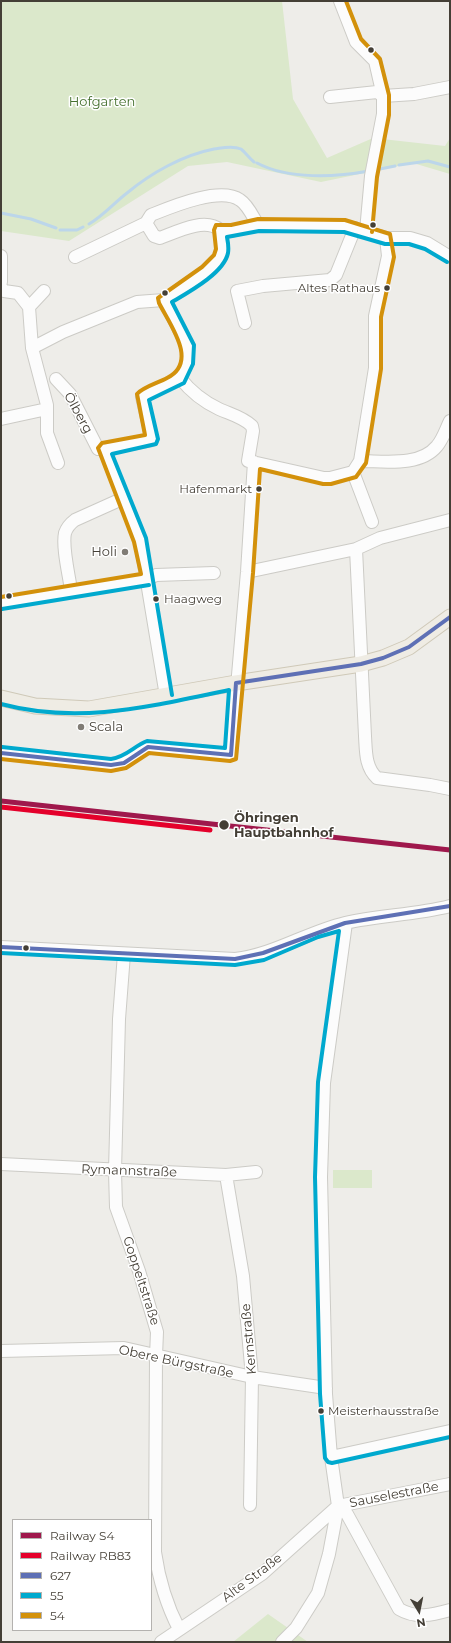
<!DOCTYPE html>
<meta charset="utf-8">
<style>
body{margin:0}
#map{position:relative;width:451px;height:1643px;overflow:hidden;background:#eeede9;font-family:Montserrat,sans-serif}
canvas{display:block}
.frame{position:absolute;inset:0;border:2px solid #443f36;pointer-events:none}
.legend{position:absolute;left:12px;top:1519px;width:140px;height:112px;box-sizing:border-box;background:#fff;border:1px solid #b4b2af;margin:0;padding:5px 7px;list-style:none;font-size:12px;color:#443f36}
.legend li{display:flex;align-items:center;gap:8px;height:20px}
.legend b{width:20px;border:1px solid #b4b2af}
.north{position:absolute;left:399px;top:1591px;width:40px;height:40px;-webkit-text-stroke:3px #fff;paint-order:stroke;rotate:170deg;font-size:11px;font-weight:700;line-height:16px;text-align:center;color:#443f36}
.north::after{content:'';display:block;margin:auto;width:14px;height:18px;background:#443f36;clip-path:polygon(50% 0,100% 100%,50% 72%,0 100%)}
</style>
<div id="map">
<canvas width="451" height="1643"></canvas>
<div class="frame"></div>
<ul class="legend">
<li><b style="height:5px;background:#9f184c"></b>Railway S4</li>
<li><b style="height:5px;background:#e4002b"></b>Railway RB83</li>
<li><b style="height:5px;background:#5e70b5"></b>627</li>
<li><b style="height:5px;background:#00a9ce"></b>55</li>
<li><b style="height:5px;background:#d3910b"></b>54</li>
</ul>
<div class="north">N</div>
</div>
<script>
const context = document.querySelector('canvas').getContext('2d');
context.lineJoin = 'round';
function fillPath(path, color) { context.fillStyle = color; context.fill(path, 'evenodd'); }
function stroke(path, color, width, dash) { context.strokeStyle = color; context.lineWidth = width; context.lineCap = dash ? 'butt' : 'round'; context.setLineDash(dash || []); context.stroke(path); }
function write(font, color, halo, rows, align = 'center') {
  context.font = font + ' Montserrat,sans-serif'; context.lineWidth = 3; context.setLineDash([]); context.textBaseline = 'middle'; context.strokeStyle = halo; context.fillStyle = color; for (const [text, x, y, turn = 0] of rows) {
    context.save(); context.translate(x, y); context.rotate((+turn || 0) * Math.PI / 180); context.textAlign = isNaN(turn) ? turn : align; if (halo) context.strokeText(text, 0, 0); context.fillText(text, 0, 0); context.restore();
  }
}
const green = new Path2D(`
 M1,1h281l11,98 34,59 46,-20 72,8 5,-8v36l-37,-11 -92,19 -94,-20 -39,4 -119,75 -68,-10z
 M333,1170h39v18h-39z
 M268,1614l40,28h-75z`);
const stream = new Path2D(`
 M257,163c32,17 79,14 112,8
 M399,165l29,-4 22,6
 M375,170l20,-4
 M1,213l30,6 25,9
 M89,224c14,-8 25,-21 38,-31 24,-20 56,-38 87,-44 8,-1 18,-4 27,0 5,4 8,9 13,13
 M60,230h17l6,-3`);
const minor = new Path2D(`
 M340,1l16,41 19,19 8,35v18l-12,62 -5,55
 M383,96l31,-2 36,-7
 M330,97l47,-5 6,4
 M146,223l8,13 6,2c16,-6 45,-21 60,-8
 M1,256v26
 M75,257l71,-34 5,-8c20,-8 69,-29 89,-15 8,5 13,17 18,25
 M1,287l3,4 14,2 11,14 3,41 15,57v28l11,30
 M164,300l24,47 -1,16 -7,15 -38,19 10,43 -48,9 36,91 26,156
 M29,307l15,-16
 M245,323l-8,-32 26,-5 67,-6 6,-5 19,-47
 M32,348l31,-16 74,-30 27,-2 44,-30 10,-9 4,-8 -2,-23 11,1 27,-6 87,1 41,12h24l17,5 23,14
 M180,378c11,14 22,23 39,31 11,5 24,8 33,17l1,5 -5,30 76,17h6l23,-6 7,-11 15,-93v-52l13,-60 -2,-18
 M56,379l14,15 28,55
 M1,419l46,-10
 M360,461c24,0 60,6 77,-15 6,-7 9,-17 13,-25
 M353,472l19,50
 M356,549l9,187c1,15 0,31 12,42l53,7 20,4
 M247,572l109,-23 24,-11 70,-18
 M71,590c-2,-15 -9,-43 -6,-57 2,-6 6,-10 10,-13l49,-22
 M1,603l147,-24 8,-4 58,-2
 M1,753l110,12c22,-1 20,-12 37,-18l83,8 16,-183 7,-110
 M1,947l234,12c38,-4 72,-27 110,-36 34,-8 70,-8 105,-17
 M124,954l-5,65 -4,152 1,36 23,64 18,61 -1,24 -1,196c4,28 11,52 24,77
 M1,1164l225,11 30,-3
 M226,1175l17,101 9,101 -2,128
 M1,1351l123,-3 128,29 74,11
 M331,1457l119,-26
 M338,1506l9,8 52,95c17,10 33,6 51,1
 M338,1506l112,-22
 M161,1642l101,-68 76,-68
 M282,1642l14,-14 22,-35 11,-39 9,-48 -7,-49 -5,-63 -5,-217 3,-94 22,-160`);
const major = new Path2D(`
 M1,698l34,8 54,3 147,-26 125,-19 22,-6 26,-11 41,-30`);
const bus1 = new Path2D(`
 M236,683l125,-19 22,-6 26,-11 41,-30
 M1,753l110,12 13,-2 24,-16 83,8
 M231,755l5,-72
 M1,947l234,12 28,-6 82,-30 105,-17`);
const bus2 = new Path2D(`
 M2,609l147,-24
 M172,695l-26,-157 -34,-84 44,-10 2,-5 -9,-39 35,-17 9,-19 1,-19 -22,-43c17,-10 52,-29 56,-49 1,-6 0,-11 -1,-16l32,-6 85,1 41,12h24l16,5 22,13
 M1,704c79,21 150,2 228,-14l-4,58 -78,-7c-13,5 -21,16 -36,18l-109,-12
 M1,953l234,12 29,-5 54,-23 21,-6 -21,151 -3,95 5,217 5,64 3,4 4,1 118,-26`);
const bus3 = new Path2D(`
 M346,1l15,38 19,20 9,36v20l-12,62 -5,55
 M1,597l140,-23 -7,-32 -36,-94 4,-5 43,-8 -8,-41c6,-7 21,-11 30,-16 32,-16 3,-53 -8,-75l-1,-5 44,-31 12,-12 2,-6 -2,-19 2,-5h15l27,-6 87,1 45,14 4,23 -13,60v52l-15,94 -10,14 -25,7h-8l-63,-15 -7,104 -17,186 -6,2 -81,-8 -23,15 -15,3 -110,-12`);
const rail1 = new Path2D(`
 M1,801l449,49`);
const rail2 = new Path2D(`
 M1,807l209,23`);
const markers = [
 [371,50,3.5,"#443f36"],
 [373,225,3.5,"#443f36"],
 [387,288,3.5,"#443f36"],
 [165,293,3.5,"#443f36"],
 [259,489,3.5,"#443f36"],
 [125,552,4,"#807c75"],
 [9,596,3.5,"#443f36"],
 [156,599,3.5,"#443f36"],
 [81,727,4,"#807c75"],
 [224,825,5.5,"#443f36"],
 [26,948,3.5,"#443f36"],
 [321,1411,3.5,"#443f36"]
];
const busNames = [
 ["Altes Rathaus",380,288],
 ["Hafenmarkt",252,489],
 ["Haagweg",164,599,"left"],
 ["Meisterhausstraße",328,1411,"left"]
];
const parkNames = [
 ["Hofgarten",102,102]
];
const streetNames = [
 ["Ölberg",78,413,61],
 ["Rymannstraße",129,1171,2],
 ["Goppeltstraße",141,1281,72],
 ["Kernstraße",249,1339,-95],
 ["Obere Bürgstraße",176,1362,12],
 ["Sauselestraße",394,1495,-11],
 ["Alte Straße",252,1578,-37]
];
const poiNames = [
 ["Holi",117,552],
 ["Scala",89,727,"left"]
];
const stopNames = [
 ["Öhringen",234,818],
 ["Hauptbahnhof",234,833]
];
fillPath(green, '#dbe8cb');
stroke(stream, '#bcd6ea', 3);
stroke(minor, '#cccbc6', 14);
stroke(major, '#cfc9b8', 17);
stroke(minor, '#fcfcfc', 12);
stroke(major, '#efece4', 15);
stroke(bus1, '#5e70b5', 4);
stroke(bus2, '#00a9ce', 4);
stroke(bus3, '#d3910b', 4);
stroke(rail1, '#9f184c', 5);
stroke(rail2, '#e4002b', 5);
for (const [x, y, r, color] of markers) { const dot = new Path2D(); dot.arc(x, y, r, 0, 2 * Math.PI); context.fillStyle = color; context.fill(dot); stroke(dot, '#fff', 1.5); }
write('12px', '#443f36', '#fff', busNames, 'right');
write('13px', '#45702e', '#fff', parkNames);
write('13px', '#443f36', '#fff', streetNames);
write('13px', '#443f36', '#fff', poiNames, 'right');
write('bold 13px', '#443f36', '#fff', stopNames, 'left');
</script>
